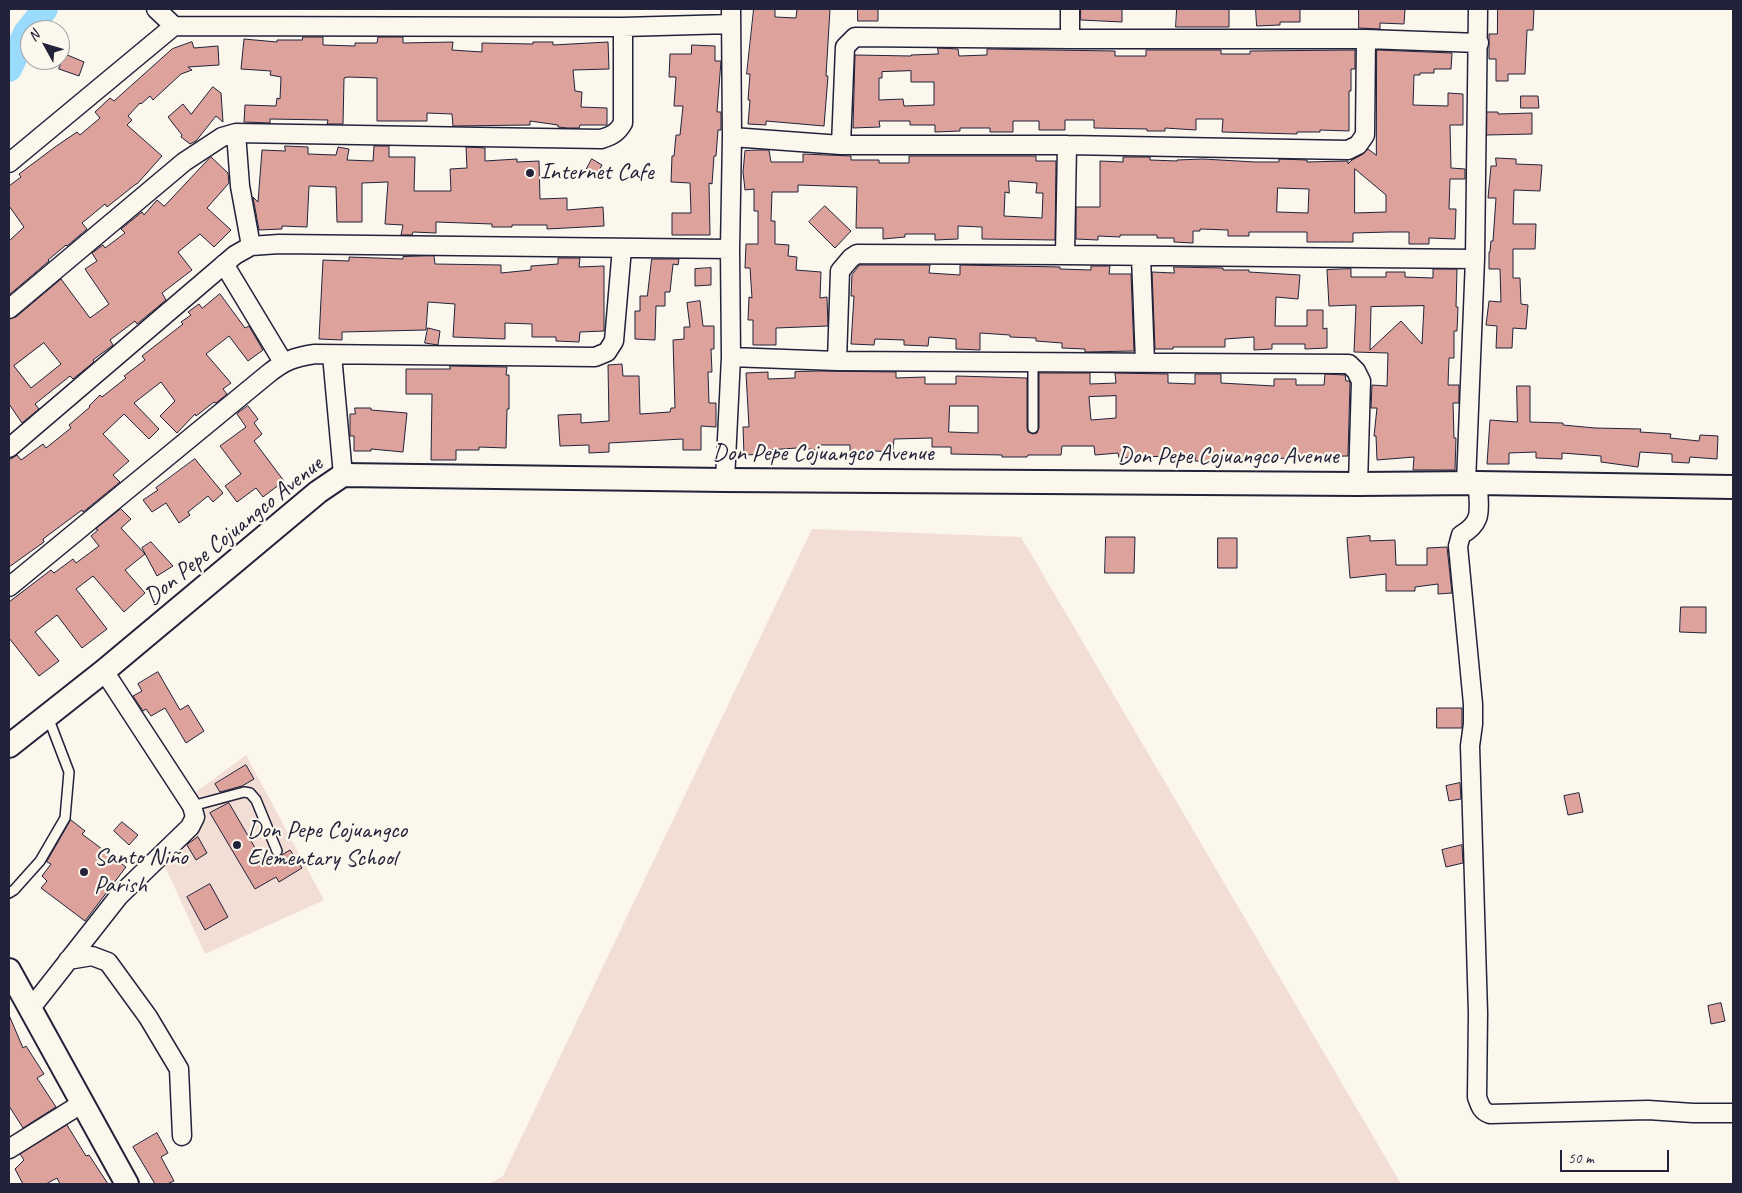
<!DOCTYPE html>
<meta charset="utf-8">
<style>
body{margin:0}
#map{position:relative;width:1742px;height:1193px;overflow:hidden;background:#fbf7ec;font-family:Caveat,sans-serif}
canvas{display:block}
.frame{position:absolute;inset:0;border:10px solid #22223b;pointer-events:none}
.north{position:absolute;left:20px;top:20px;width:50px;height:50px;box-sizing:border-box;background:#fbf7ec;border:1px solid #a4a2a5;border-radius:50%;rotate:309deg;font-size:14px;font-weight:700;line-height:20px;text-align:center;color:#22223b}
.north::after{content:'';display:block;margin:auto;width:18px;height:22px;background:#22223b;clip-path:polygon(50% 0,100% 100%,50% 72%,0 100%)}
.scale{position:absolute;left:1560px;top:1150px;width:109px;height:22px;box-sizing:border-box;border:2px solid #22223b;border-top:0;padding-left:6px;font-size:15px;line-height:18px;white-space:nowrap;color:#22223b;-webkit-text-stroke:4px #fbf7ec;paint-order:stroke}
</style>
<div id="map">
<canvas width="1742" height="1193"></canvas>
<div class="frame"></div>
<div class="north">N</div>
<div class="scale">50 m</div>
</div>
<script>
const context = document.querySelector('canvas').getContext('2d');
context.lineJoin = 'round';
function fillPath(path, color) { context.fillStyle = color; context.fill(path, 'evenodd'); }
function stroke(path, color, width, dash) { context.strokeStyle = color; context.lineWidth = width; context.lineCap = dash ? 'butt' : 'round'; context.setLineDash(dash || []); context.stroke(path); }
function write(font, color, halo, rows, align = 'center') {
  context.font = font + ' Caveat,sans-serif'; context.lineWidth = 4.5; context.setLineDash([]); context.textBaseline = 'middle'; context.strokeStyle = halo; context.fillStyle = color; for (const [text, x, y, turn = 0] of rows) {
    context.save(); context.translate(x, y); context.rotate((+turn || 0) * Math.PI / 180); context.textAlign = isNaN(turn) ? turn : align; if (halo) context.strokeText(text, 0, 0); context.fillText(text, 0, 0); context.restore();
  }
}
const built = new Path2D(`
 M812,529l209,8 380,647h-912l14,-8z
 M246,755l78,145 -119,54 -42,-92 36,-34 -7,-33z`);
const river = new Path2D(`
 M9,69l17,-36 19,-24`);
const building = new Path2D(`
 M754,9h21v8l21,1 1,-9h33l-4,67h2l-4,50 -58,-5v4l-18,-1 2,-24h-2l2,-26h-3z
 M858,9h20v12h-20z
 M1081,9h41v13l-41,-2z
 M1177,9h52v18h-53z
 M1256,9h44v13h-20v3l-23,1z
 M1359,9h46l-1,15 -24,-1v6l-21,-1z
 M1498,9h36l-1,21h-6l-2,44h-17v7h-12v-22h-7v-25h8z
 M303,37h20v8l32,1v-3h22l1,-6h25v6l50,-1 -1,8 30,2v-9l51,1v-2h20v3l55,-3 1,27 -36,1 2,21 7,1 -1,15 26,1v17h-27l-1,3h-12l-9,-1v-2l-28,-4v4l-77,1 -1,-12 -25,-1v8h-50v-43l-29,-1 -4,1 -1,46h-16l1,-4 -58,-1v4l-26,-1 1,-17 31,1 1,-8 3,1 1,-22 -11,-2 1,-4 -30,-2 3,-30 33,3v-2h25z
 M192,42l2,6 24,-2 1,19 -31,2 4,3 -11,4 -28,26 -3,-4 -9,8 -1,-1 -12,13 4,4 -5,5 35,31 -25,28h-1l-29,23 -2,-3 -23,19 5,6 -20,17 -1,-1 -18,15 1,1 -40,34v-54l15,-14 -15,-21v-20l12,-9 -2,-3 36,-27 22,-15 3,3 20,-17 -5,-6 15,-14 4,3 58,-52z
 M692,45l23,1v15h6l-4,51h4v18h-3l-2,26h-2l-2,28 -3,-1 1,52h-38v-22h19l-1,-30 -19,-1 1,-26h2l2,-21h4l3,-29h-9l2,-29h-7l1,-23h21z
 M938,48l20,1 1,7 28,-1v-6l128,2v5h31v-6h75v4h29v-3l105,-1v19h-4v22h-2v40l-29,-1v2h-23v2l-75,-2 1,-13h-27v11l-31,-2v3h-18v-2l-53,-1v-8h-29v10h-26v-9h-26v11h-23v-4h-30v3l-25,1v-7h-25v-4h-31l1,6 -27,1 2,-73 56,1v-1l27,-1zM911,71v11h23v23l-30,1 -1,-7 -24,1v-22h3v-6z
 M1377,50l75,3 -1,16h-17v4h-14v2h-6l-1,30 35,1v-13l15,1v31h-13l1,43 14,1v10h-15l-1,30h7l-1,30 -26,-1v6h-20v-12h-20l-36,1v9h-46v-10h-58v4h-21v-6l-28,-1v2h-7v12l-19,-1v-4h-17v-3h-37v2l-22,-1v4l-22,-1v-32h24v-46l23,1v-5h27v3l27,1v-1l26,-1 52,3h24v-3l28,1v2l41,-1v3l4,-4 11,-6 5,-5 8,6zM1355,169l31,26v17l-31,1zM1278,188l31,1 -1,24 -31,-1z
 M65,54l19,8 -5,14 -20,-7z
 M213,87l8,6 2,29 -7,-6 -20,25 -6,3 -9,-7 1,-2 -14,-18 15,-13 8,10z
 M1521,96h17l1,12h-18z
 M1487,112h11v2l34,-1v21l-45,1z
 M285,146l23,1v7l28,1 2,-8 11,2 -2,11 26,1 1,-15h15v11h26l-1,34h37l-1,-22 17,-1 -1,-21 19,1v13l32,-2v3l22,-1 1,38 27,-1v12l36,-3 1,19 -57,3v-4h-35v2h-20v-3l-56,-2v11l-23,-1 -1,3h-11l2,-10 -18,-1 3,-42 -26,1v39h-25l-1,-35 -27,-1 -2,41 -25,-1v3l-23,1 -6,-33 5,5 4,-52 23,1z
 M758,150h11l2,12h32v-8l48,2v4h28v3h30v-7h127v5h20l-1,79 -73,-1v-12l-24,-1v13l-23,1v-6h-30v3l-22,2v-11h-27l1,-41 -59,-2v7h-26l-1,29h4v23l14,1 -1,11 9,1 -1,13 25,2 -1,26 7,-1 1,29 -52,2v17h-23v-25h-5l1,-23 3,1 -2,-30h-5l1,-24h12v-33h-4v-22l-9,1 -2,-18 2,-21zM1009,181l28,2 -1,10h7l-1,25 -38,-2 1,-24 4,1z
 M211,157l17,16 1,10 -22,25 24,22 -17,17 -14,-13 -22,18 14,18 -30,23 4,7 -29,24 -2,-3 -25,19 3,5 -20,15 1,2 -21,17 -3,-3 -35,28 4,5 -17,14 -13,-19v-85l7,-2 45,-38 29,39 19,-14 -24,-35 12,-8 -5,-8 11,-8 2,3 20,-15 -4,-4 21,-17 2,3 13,-15 7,6zM44,343l17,21 -30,24 -17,-22z
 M1496,158l20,1v5l26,1 -2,26 -26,-1 -1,34h23l-1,25h-22v29h7l1,26 7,1 -2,24 -13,-1 -1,20h-16l1,-22 -11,-1 3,-24 12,1 -1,-33h-11v-17h1l1,-11h2l3,-43h-8l3,-32h5z
 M592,159l10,6 -7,13 -10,-6z
 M825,206l26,25 -16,17 -26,-26z
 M434,256l1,8 66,1v8l30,-3v-4l27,-2v-6h22l-1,9 25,-1v65l-24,1 -1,10 -23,-1v-4h-24v-13l-27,-1v16l-52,-2 2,-33 -27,-2 -2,28 -84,2v8l-23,-1 4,-79 26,1v-4l54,2v-2z
 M652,259h27l-1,6 -5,-1 -3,28h-5v14h-9l-1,34 -20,-1v-28h5v-15h7z
 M860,265h70l-1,8 31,2v-10l100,2v2l31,1v-4h19l-1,8h22l3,77 -49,1v-3l-23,-1v-5l-26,-2v-3l-26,-1v-2l-30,-2v17l-24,-1v-10l-27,-2 -1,9 -24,-1v-5l-29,-1 -1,6 -23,-1 3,-48h-3l1,-21z
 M1174,267l49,1v2h26v2l51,3 -2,24 -22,-2 -1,29h32v-16h16v19l4,-1v20l-22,1v-5h-33v5l-18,1v-13l-29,2v8h-52v2h-18l-3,-77 22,1z
 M711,268v17l-16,1v-17z
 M1351,269v8h35v-5h19v5l28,1v-9h24l-1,38h2l-1,24h-3v27h-5l-1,27h11v18h-6l1,35h2l-1,32h-42l1,-13 -37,3 -1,-24h-2l3,-28h-6l1,-23 15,1 1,-33 -34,-1 2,-47 -27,1 -2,-36zM1424,306l-2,38 -21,-23 -31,29 1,-43z
 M220,294l25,34 4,-2 14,24 -15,11 -19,-25 -23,18 25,29 -8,6 4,5 -11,9 -2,-1 -18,14 -1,-2 -18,19 -17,-17 15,-15 -14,-19 -27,21 25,26 -10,10 -25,-25 -21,20 26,27 -16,14 7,7 -37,30 -1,-2 -39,29 1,3 -35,25v-107l8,-5 4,5 22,-16 3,4 25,-20 -2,-3 21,-18 -1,-1 11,-11 2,2 24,-19 -2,-2 21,-16 -3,-4 41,-32 -2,-2 10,-7 -3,-3 11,-8 3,4z
 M700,301l3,25h11v23h-3l1,23h-4l1,31h7v24l-15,-1v24h-18v-11l-74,4v9l-20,1v-8l-29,1 -2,-31 23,-1v9l28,-2 -1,-56 14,-1 1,12h16l1,38 30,-2 1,-4h4l-2,-68 11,-1v-12h6l-3,-24z
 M428,328l12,3 -2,14 -13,-2z
 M450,366l57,1 -1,8h3v34h-2l-1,39 -27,-1v3h-23v10h-25l1,-66h-26v-25h44z
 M819,371l77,1v6l29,-1v7h31v-8l71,2v50l1,4 5,2 4,-1 2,-5v-55h51v11l26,-1 -1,-10 53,1v9l27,1v-10h26v9l53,3v-7h22v6h28l1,-11 20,1 1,6h3l1,2 -2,73 -51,1v1l-82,2v2l-20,-1 1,-6h-29v1l-48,2 -1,-5 -23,2 -1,-9h-32l-1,9h-33l-1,2h-25v-2l-51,-1v-7h-19v-9l-38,1 -1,13 -18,-1 -25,1v-7h-30v5l-23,-2 -30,2v4l-23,1 -1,-28h6l-3,-54 22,-1v7l27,-1v-6zM1116,396v22l-25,2 -2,-23zM950,406h28v27l-29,-1z
 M1517,386h13v36l33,1v2l32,3 46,1 -1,3 31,2 -1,4 29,3 1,-6 18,1 -1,23 -27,-2 -1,6 -17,-1v-8l-32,-2 -2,15 -37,-5v-6l-39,-3v6l-26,-1v-6l-27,1v11h-22l3,-44 27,2z
 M248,406l10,13 -4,4 8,11 -8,7 30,40 -21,16 -7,-9 -19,14 -12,-16 16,-12 -21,-28 26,-19 -9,-13z
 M355,408h16v2l36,3 -4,39 -32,-3v2h-17v-15h-4v-22h5z
 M195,459l28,34 -10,9 -5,-6 -20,16 2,3 -11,8 -13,-20 -14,9 -9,-12 15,-10 -2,-2z
 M121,509l10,10 -10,9 24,26 -20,16 20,23 -21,19 -31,-36 -17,13 31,40 -25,19 -25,-33 -22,17 24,29 -20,15 -30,-38v-36l42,-32 3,3 19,-14 3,4 23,-17 -8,-10 7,-6 -2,-1z
 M1370,536v5l25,-1 1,25h31v-17l20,-1 5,46 -14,1v-10l-23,3v4h-29v-17l-36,4 -3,-40z
 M1106,537h29l-1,36h-29z
 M1218,538h19v30h-19z
 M151,542l22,24 -16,10 -15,-28z
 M1681,607h25v26l-26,-1z
 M158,672l22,38 8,-5 16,26 -18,12 -21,-35 -14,8 -5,-7 -3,2 -10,-15 9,-5 -4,-7z
 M1437,708h25v20h-25z
 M246,765l8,14 -12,7 -22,6 -5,-8z
 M1460,783l1,16 -12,2 -3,-15z
 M1579,793l4,19 -15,3 -4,-19z
 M229,803l36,62 25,-15 12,18 -23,14 -3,-5 -21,12 -45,-76z
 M71,820l14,11 -3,3 44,33 -41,54 -44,-33 6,-7 -5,-5 9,-12 -4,-2z
 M122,822l16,13 -9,10 -15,-14z
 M198,837l9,16 -11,7 -9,-15z
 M1462,845l1,18 -17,4 -4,-17z
 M210,884l18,33 -23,13 -18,-33z
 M1721,1003l4,18 -14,3 -3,-18z
 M9,1015l14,33 3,-2 18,28 -7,4 19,29 -33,21 -14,-22z
 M67,1125l19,31 3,-1 19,29h-48l-3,-6 -11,6h-23l-8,-15 9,-9 -4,-6z
 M157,1133l11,20 -7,4 13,24 -7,3h-12l-22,-37z`);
const service = new Path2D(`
 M1033,362v66
 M192,806l52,-14 6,1 6,7 21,51
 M9,893l5,-3 26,-29 25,-43 4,-46 -21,-55`);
const minor = new Path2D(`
 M156,9l18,17
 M1070,39v-30
 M236,133l4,53 11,60
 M732,137l109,8h226l281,5 10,-5 7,-10 1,-96
 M841,145l4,-98 10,-10 215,2h296l113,4
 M9,163l165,-137 449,1 108,-3
 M1065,255l2,-110
 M1141,256l4,106
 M224,264l59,98
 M9,309l175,-147 38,-25 14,-4 365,6c11,-3 17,-7 22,-16v-96
 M332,355l11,120
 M731,357l106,4 512,3 7,7 5,10 -3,103
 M837,361l3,-90 11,-13 6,-4 208,1 410,4
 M9,448l226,-193 16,-9 28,-2 451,5
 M725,480l6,-123 -1,-108 2,-112 -1,-128
 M1466,483l9,-224 3,-250
 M1478,483c0,25 7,38 -17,52l-3,11 15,158v20l-3,22 8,267 -1,84c3,8 4,14 13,17l158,-4 45,3h40
 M9,587l259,-213c16,-13 26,-17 47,-20l280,3 12,-5 7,-11 8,-93
 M68,960l24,-4 16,6 40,55 31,52 3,67
 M31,1008l88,-112 71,-69 5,-10 -3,-11 -88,-135
 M9,1149l72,-45`);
const tertiary = new Path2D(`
 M9,746l95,-75 214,-179 25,-17 382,5 633,4 120,-1 255,4
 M9,970l118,214`);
const markers = [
 [530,173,5,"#22223b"],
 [237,845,5,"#22223b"],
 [84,872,5,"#22223b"]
];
const poiNames = [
 ["Internet Cafe",540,173],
 ["Don Pepe Cojuangco",247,831],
 ["Elementary School",247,859],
 ["Santo Niño",94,858],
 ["Parish",94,886]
];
const streetNames = [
 ["Don Pepe Cojuangco Avenue",823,454],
 ["Don Pepe Cojuangco Avenue",1228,457],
 ["Don Pepe Cojuangco Avenue",234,531,-39]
];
fillPath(built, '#f2ded4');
stroke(river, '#9adbfc', 26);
fillPath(building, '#dca29b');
stroke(building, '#22223b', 1);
stroke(service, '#22223b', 12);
stroke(minor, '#22223b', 21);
stroke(tertiary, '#22223b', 26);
stroke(service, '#fbf7ec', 9);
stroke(minor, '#fbf7ec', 18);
stroke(tertiary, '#fbf7ec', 22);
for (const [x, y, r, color] of markers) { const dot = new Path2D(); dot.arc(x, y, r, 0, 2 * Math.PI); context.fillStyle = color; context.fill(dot); stroke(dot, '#fbf7ec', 2); }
write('24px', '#22223b', '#fbf7ec', poiNames, 'left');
write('24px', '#22223b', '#fbf7ec', streetNames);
</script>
